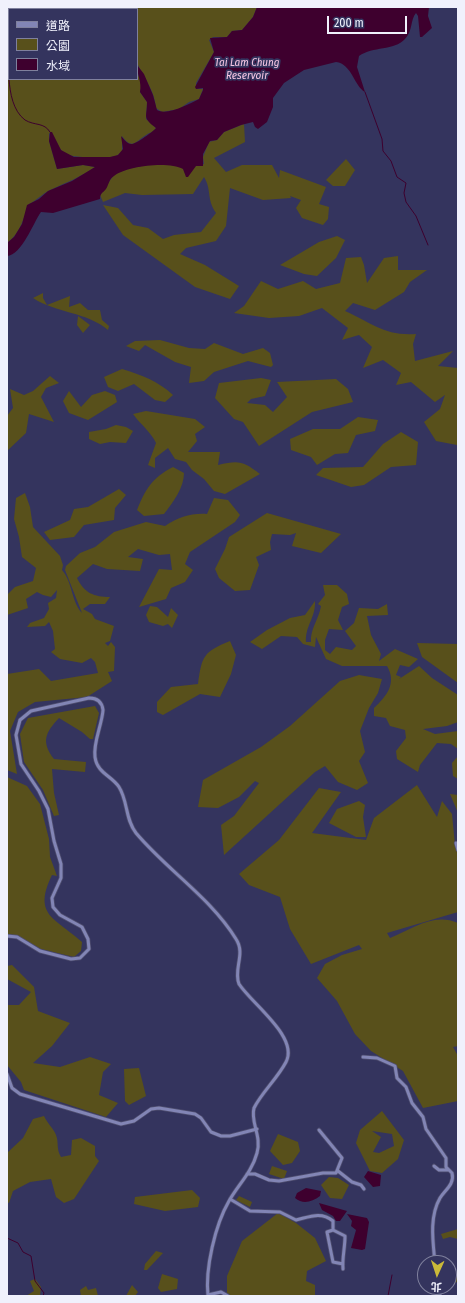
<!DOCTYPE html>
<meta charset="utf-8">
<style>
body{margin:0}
#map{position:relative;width:465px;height:1303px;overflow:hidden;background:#34345e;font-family:"Fira Sans Condensed","Noto Sans TC",sans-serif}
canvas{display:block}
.frame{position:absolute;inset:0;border:8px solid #f0f1fc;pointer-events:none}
.legend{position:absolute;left:8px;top:8px;width:130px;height:72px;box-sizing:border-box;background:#34345e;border:1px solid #7f809d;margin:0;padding:5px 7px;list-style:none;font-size:12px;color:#f0f1fc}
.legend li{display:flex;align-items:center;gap:8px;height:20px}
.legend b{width:20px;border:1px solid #7f809d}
.north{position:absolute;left:417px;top:1255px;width:40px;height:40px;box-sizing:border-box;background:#34345e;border:1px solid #7f809d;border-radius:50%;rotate:183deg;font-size:11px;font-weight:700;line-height:16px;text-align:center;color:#f0f1fc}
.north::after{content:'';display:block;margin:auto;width:14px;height:18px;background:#cbba39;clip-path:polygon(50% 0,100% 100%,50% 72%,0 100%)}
.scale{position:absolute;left:327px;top:16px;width:80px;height:18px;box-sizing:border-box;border:2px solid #f0f1fc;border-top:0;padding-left:5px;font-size:12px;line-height:14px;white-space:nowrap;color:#f0f1fc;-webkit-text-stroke:3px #34345e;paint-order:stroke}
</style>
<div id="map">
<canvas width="465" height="1303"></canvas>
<div class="frame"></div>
<ul class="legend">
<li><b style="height:5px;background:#8285b5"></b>道路</li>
<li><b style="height:11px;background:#58501b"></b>公園</li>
<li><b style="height:11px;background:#3e002e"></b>水域</li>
</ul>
<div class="north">北</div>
<div class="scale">200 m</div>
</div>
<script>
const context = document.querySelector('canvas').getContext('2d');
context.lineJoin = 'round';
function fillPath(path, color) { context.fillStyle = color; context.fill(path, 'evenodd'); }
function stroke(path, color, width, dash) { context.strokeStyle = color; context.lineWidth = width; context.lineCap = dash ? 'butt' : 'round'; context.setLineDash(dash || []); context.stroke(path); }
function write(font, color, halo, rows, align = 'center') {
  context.font = font + ' "Fira Sans Condensed",sans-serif'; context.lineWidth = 3.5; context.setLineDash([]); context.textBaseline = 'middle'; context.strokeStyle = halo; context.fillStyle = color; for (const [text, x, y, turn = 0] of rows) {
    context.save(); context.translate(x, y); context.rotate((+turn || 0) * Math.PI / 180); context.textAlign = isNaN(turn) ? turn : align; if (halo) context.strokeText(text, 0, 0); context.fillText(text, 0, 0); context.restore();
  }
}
const green = new Path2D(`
 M7,7h250l-4,10 -11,13 -10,1 -5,6h-14l-4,3 5,12 -18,31v6h7l-4,10 -10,3 -10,7 -17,3 -6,-4c-1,-16 -11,-29 -18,-43 -3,-5 -1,-47 -1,-56h-128v70h128v-7l5,13 -2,7 7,10 -1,17 10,9c-3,5 -6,4 -10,7 -11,7 -14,15 -24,1v15c-3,3 -6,6 -11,6 -9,1 -40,1 -47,-4 -7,-6 -8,-16 -15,-20v8l8,28 26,-4 12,2c-14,10 -30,16 -45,23 -8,4 -13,10 -21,14 -6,15 -8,28 -22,39z
 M244,124l1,18 -31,16 12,14 16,-7h30l7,13 1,-8 46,17 -7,17 10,3 -1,12 -5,6 -21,-7 -6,-10 5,-8 -11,-4 1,2 -28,2 -33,-12 -4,38 -10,15 -30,7 -6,6 25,11 34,21 -9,13 -35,-12 -72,-52 -20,-30 15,3 15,17 15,3 15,11 11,-4 27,-3 15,-19c-10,-15 -4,-23 -12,-36l-11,17 -51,1 -17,-2 -22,9 -3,-7c2,-2 12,-18 14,-20 14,-9 54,-15 69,-7l2,5 11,-7 8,-2 -1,-7 6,-15 8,-2 7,-8z
 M346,159l9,11 -10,16h-12l-7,-6z
 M337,236l8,4 -9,18 -19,18 -13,-2 -24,-9 39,-23z
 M398,256v14h29l-17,12 -6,10 -29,18 -22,-7 -8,8c27,12 39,25 71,23l-3,10 2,17 38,-10 -15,15 20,2 -1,77 -21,-4 -12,-19 16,-13 5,-14 -10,7 -24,-20 -15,3 5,-12 -18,-13 -20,8 9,-21 -13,-12 -17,5 6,-12 -26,-20 -23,8 -30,2 -35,-5 10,-7 17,-25 17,8 25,-8 13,8 24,-6 6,-25 15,-1 3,8 3,18 17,-25z
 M43,293v5l4,7 23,-9 -1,11 11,-4 8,7h12l2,10 7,6 -1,4c-21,-18 -52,-17 -75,-32z
 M78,316l12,9 -7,8 -6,-8z
 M160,340l29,8 16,1 9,-6 29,11 20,-6 7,5 3,12 -2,2 -23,-6 -34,11 -10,9 -15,2 2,-16 -16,-5 -30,-17 -6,6 -13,-5 9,-5z
 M122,369c20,6 36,12 51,26l-8,7 -10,-2 -21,-16 -16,7 -10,-4 -4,-10z
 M50,376l9,7 -13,5 -5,9 13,25 -25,-8 -3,19 -19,18v-35l6,-8 -3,-19 14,6 9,-4z
 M261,378l10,2 -6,16 -14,3 -4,4 18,2 8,7 14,-15 -10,-15 59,-3 12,10 5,13 -41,10 -53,34 -16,-24 -9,-3 -19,-21 4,-15z
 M69,391l12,16 11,-12 13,-4 10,4 2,7 -29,18 -19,-7 -6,-12z
 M146,411l49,8 10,8 -10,7 2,7 -9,11h32l-2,13c21,-5 25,-4 42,9l-35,20 -11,-3 -10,-12 -12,-9 -6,-8 -11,-3 -7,-11 -13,10v10l-7,-3 8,-22c-5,-11 -15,-18 -23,-29z
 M358,417l20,3 -3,11 -19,4 -8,18 -13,1 -18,11 -6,-8 -20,-7 -1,-11 23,-10h27z
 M116,425l10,2 7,4 -7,12 -16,-1 -10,2 -11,-5v-7l17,-3z
 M401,432l17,10 -2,23 -25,2 -27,18 -13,2 -35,-12 7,-7 40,-1 20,-23z
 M173,467l11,6c0,15 -11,29 -20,41l-20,2 -7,-6c9,-22 15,-32 36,-43z
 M119,489l7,6 -11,13 -1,12 -30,5 -10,12 -24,3 -6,-8 26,-12 4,-11 14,-2z
 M25,493l5,14 3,20 27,29 3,9 -1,5c11,13 9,31 20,43l-17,-43 1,-4 14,-13 15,-6 19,-15 32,-10 19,4c14,-9 26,-13 42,-12l7,-16 14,2 12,15 -5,7 -45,30 -5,12 8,6 -8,12 -14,6 -5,11 -27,8 20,-38 13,1 -2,-16 -11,1 -21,-6 -10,8 15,2 -3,12 -33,-2 -14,-5 -16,14c7,15 17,19 33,19l-5,7h-15l-7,5 9,5 3,5 19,7 -4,15 -5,2 3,3 3,-4 4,5 -1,24 -6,1 4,9 -25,16 -52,5 -17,10 -8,19 7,43 -10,-4v-96l32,-5 12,12 47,-8 -3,-11 -4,-4 -9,5 -22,-4 -9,-7 4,-3 -2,-18 -4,-9 -4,4 -18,1 3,-4 14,-5 5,-9 -1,-6 8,-5 1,-8 -6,7 -8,-2 -6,-3 -11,7 2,9 -21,7v-20l8,-8 18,-6 3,-13 -14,-11 -3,-20 -5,-18 2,-21z
 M267,513l74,21 -20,19 -29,-7 4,-13 -6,2 -18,-1 -2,8 1,8 -15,7 3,8 -9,25 -15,1 -16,-13 -4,-9 10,-20 4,-12z
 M323,585h14l10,9 2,10 -7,3 -4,13 5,10 -14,-1 -4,11v10l5,4 6,-7 16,3 4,-4 -11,-15 9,-8 5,-15 19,1 9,-5 1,11 -21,1 4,19 10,19 -2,7 16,-12 23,10 -9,8 -9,-2 -4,10 5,2 -2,2 20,-13 13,12 26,17v27l-11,4 -24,3 12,5 23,-3v18l-7,-5 -14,-1 -17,22 -2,7 -21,-13 -1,-8 10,-13 -1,-8 -15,-4 -4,-8 -12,-2v-8c13,-12 23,-25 13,-42h-45l-16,-7 -10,-22 -1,10 -12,-3 -6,-7 -16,-1 -19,13 -12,-7 17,-12 23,-12 15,-3 10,-14c1,16 -10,25 -9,41h5c-1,-13 8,-23 10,-36l-3,-2 7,-9z
 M150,606l7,1 11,10 3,-9 7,7 -6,13 -4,-4 -5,2 -14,-4 -3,-7z
 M230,641l6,14 -5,19 -11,23 -20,-3 -37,21 -6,-3v-10l14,-15 27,-3c4,-28 5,-32 32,-43z
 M417,643l41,1v39l-36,-26z
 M359,675l23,4 -4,14 -9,15 -9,23 5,21 -6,9 9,22 -11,7 -19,-8 -13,-16 -10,6 -91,83 -3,-30 13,-9 25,-33 -4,-2 -16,16 -21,11 -20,-1 5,-27 58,-33 29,-21 50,-45z
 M95,706l4,7 -6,26h-3l-8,-7 -23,-14c-14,15 -18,24 -5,41l32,3 -1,10 -33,-3 2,24 5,22 -5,1 -11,-26 -19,-28 -4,-28 8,-16z
 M458,756v23l-5,-3 -1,-13z
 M7,777l20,9 13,18 9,35 1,18 7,19 -5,-1c-20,41 4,43 30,67l-1,9 -7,6 -33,-8 -21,-12 -13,-1z
 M417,785l20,32 5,-16 10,13 3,31 3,9v58l-71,21 3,5c22,-9 44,-26 68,-15v123l-5,1 5,9v45l-35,7 -20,-37 -32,-20 -16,-17 -18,-33 -20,-23 8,-14 17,-9 20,-6 -3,-4 -48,19 -21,-35 -10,-32 -31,-12 -10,-11 40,-34 40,-52 22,4 -29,41 54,7 8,-22z
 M450,794l8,1v18z
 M359,801l6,4 -2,12 3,20h-10l-27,-14 8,-14z
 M12,965l22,22 4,24 32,12 -18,23 -19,17 27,4 30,-10 21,7 -8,8 -4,23 19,8 -12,14 -82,-27 -3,-8 -14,-17v-60h12l12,-13 -24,-13v-13z
 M139,1068l7,28 -17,9 -4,-4 -1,-32z
 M382,1111l22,29 -6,19 -16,14 -12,-2 -14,-28 4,-13zM372,1131l20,3 2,12 -15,7 -6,-1 8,-15z
 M44,1116c3,7 10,13 12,19 3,7 0,14 5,22l10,-2 1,-15 9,-2 14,8v10l4,5 -25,38 -10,4 -8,-6 -5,-18 -21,3 -17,9 -4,12 -2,-1v-49l16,-15 10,-19z
 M278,1134l20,8 2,9 -8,12 -9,2 -13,-14z
 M272,1166l15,5 -3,8 -15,-5z
 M329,1177l9,1 11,7 -7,14 -12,-1 -9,-13z
 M192,1190l8,8 -2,9 -33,4 -31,-7 1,-7z
 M239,1196l13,6 -2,5 -14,-7z
 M278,1213l18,10 19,15 11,23 -19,10 -1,10 9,4v11h-39v-1l-45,1 -4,-3v-17l15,-35z
 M458,1229v10l-8,-2 -7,2 -2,-5z
 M156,1251l7,2 -16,17h-3l1,-6z
 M162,1274l16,5 -1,10 -16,3 -3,-4z
 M458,1275v6l-6,4 -3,-1v-6z
 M35,1279l6,8 -1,9h-14l8,-5 -4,-10z
 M132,1285l6,7 -3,4h-9z
 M86,1286l2,4 8,-2 2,8h-17l-1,-6z`);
const water = new Path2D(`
 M257,7h172l-1,9 4,12 -10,9h-2l-2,-21 -2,-3c-6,7 -3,18 -11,26 -11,12 -32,7 -46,17l-2,11 8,25c-11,-6 -13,-28 -29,-30l-32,8 -20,13 -11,15v9l-6,15 -9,7 -3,-2 -2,-5 -12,3 -17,7 -7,8 -7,1 -7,13v12h-7l-8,11h-2l-3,-8c-15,-8 -56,-3 -69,7 -5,3 -5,8 -8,13 -3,4 -6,4 -6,10l-47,14 -12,-1c-8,11 -19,43 -34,44v-13l7,-6 8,-13 5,-19 12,-6 9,-8 24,-10 23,-14 -12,-2 -26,4 -8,-28 1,-9h2l9,18 13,7h36l8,-2 5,-6 -2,-13c2,2 6,8 10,8 4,1 23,-13 25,-16 -14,-11 -9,-10 -9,-26l-7,-10c2,-10 -3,-17 -3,-27l7,9 9,21 4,15c10,6 32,-6 42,-11l4,-9v-2l-7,1 -1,-2 19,-35 -4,-14 17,-1 5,-6 10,-1 11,-13z
 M368,1171l13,4 -1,11 -7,1 -9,-10z
 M306,1188l15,3 -1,5c-8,6 -17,9 -25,2l2,-5z
 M319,1203l28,8 -7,10h-4l-3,-5 -11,-6z
 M347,1214l20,4 2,4 -4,27 -3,1 -11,-2 5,-18 -5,-4 1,-5z`);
const stream = new Path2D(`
 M7,27l2,6
 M9,79c1,14 4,32 16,41 10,6 19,2 25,12
 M365,92l17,47 1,12 8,10 6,16 9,6 -2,10 2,9 10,14 12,29
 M7,1238l11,5 5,9 8,4 4,25 9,12 -1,3
 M388,1296l4,-21`);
const street = new Path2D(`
 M456,843l2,7
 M7,936l10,1 23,14 31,8 9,-1 9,-9 -1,-10 -6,-12 -22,-12 -7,-8 -1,-9 9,-20v-14l-7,-23 -6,-32 -9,-18 -18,-27 -5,-29 4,-15 11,-9 58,-13c8,0 13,4 14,12 -1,15 -10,32 -8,47 2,16 17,19 24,30 9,14 6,32 17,46 31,37 75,65 100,106 10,15 -3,30 3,45 13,20 60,53 47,78 -9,17 -24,30 -32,46 -4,14 8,28 3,45 -5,19 -19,32 -28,48 -14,24 -24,68 -21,95
 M363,1057l14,1 18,8 2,12 9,9 6,16 11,14 3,12 20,29v9l6,6c3,11 -7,17 -12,25 -11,19 -7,44 -5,65
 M7,1074l5,14 8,6 101,30 13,-3 17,-12 8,-1 36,6 6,4 10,14 10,4h9l27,-7
 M434,1166l5,4h9
 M338,1171l14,11 9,3 3,4
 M247,1174h8l14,6 10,1 44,-8h13l6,-15 -23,-28
 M230,1199l20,12 30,1 16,8c13,-3 25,-9 37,1v9l12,6c0,12 -3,22 -2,33
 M333,1230l-6,2 6,30 10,2
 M438,1287l2,9
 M208,1295l13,-3 7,4`);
const waterNames = [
 ["Tai Lam Chung",247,63],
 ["Reservoir",247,76]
];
fillPath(green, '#58501b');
fillPath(water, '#3e002e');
stroke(stream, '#3e002e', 1);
stroke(street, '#4f4e6f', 4.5);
stroke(street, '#8285b5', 3);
write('italic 11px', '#f5c5e2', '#34345e', waterNames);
</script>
